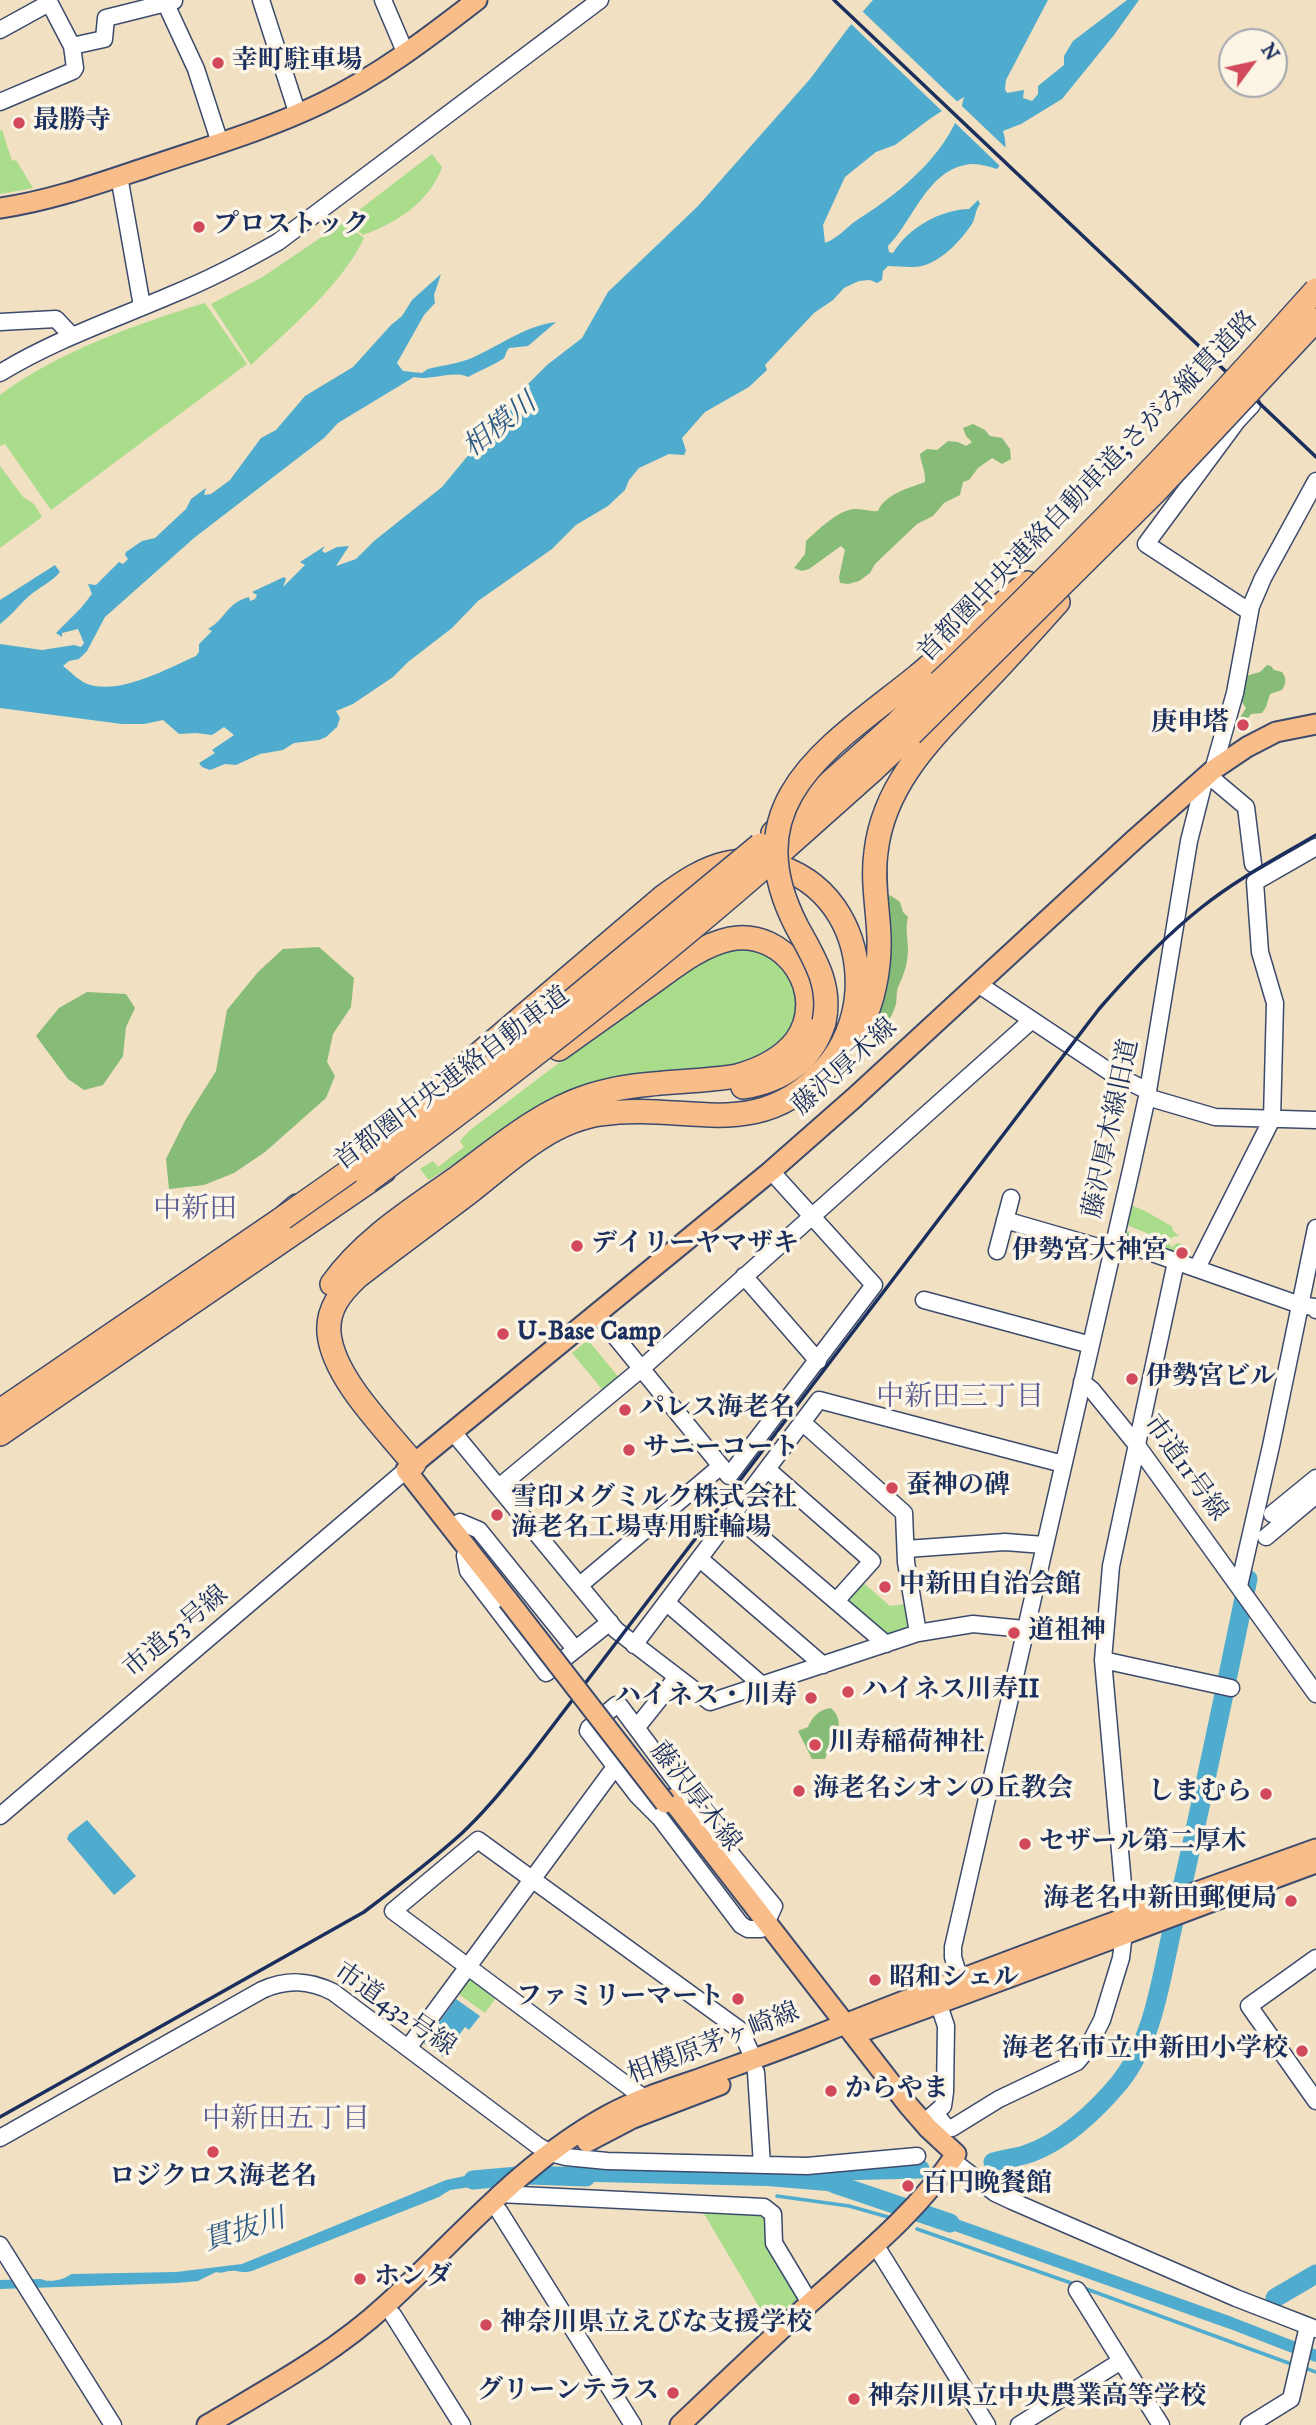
<!DOCTYPE html>
<meta charset="utf-8">
<style>
body{margin:0}
#map{position:relative;width:1316px;height:2425px;overflow:hidden;background:#f1e0c1;font-family:"IM FELL DW Pica",serif}
canvas{display:block}
.north{position:absolute;left:1218px;top:28px;width:70px;height:70px;box-sizing:border-box;background:#fcf5e5;border:2px solid #a2a6af;border-radius:50%;rotate:57deg;font-size:19px;font-weight:700;line-height:28px;text-align:center;color:#1b2f5e}
.north::after{content:'';display:block;margin:auto;width:24px;height:32px;background:#d1495b;clip-path:polygon(50% 0,100% 100%,50% 72%,0 100%)}
</style>
<div id="map">
<canvas width="1316" height="2425"></canvas>
<div class="north">N</div>
</div>
<script>
const context = document.querySelector('canvas').getContext('2d');
context.lineJoin = 'round';
function fillPath(path, color) { context.fillStyle = color; context.fill(path, 'evenodd'); }
function stroke(path, color, width, dash) { context.strokeStyle = color; context.lineWidth = width; context.lineCap = dash ? 'butt' : 'round'; context.setLineDash(dash || []); context.stroke(path); }
function write(font, color, halo, rows, align = 'center') {
  context.font = font + ' "IM FELL DW Pica","Noto Serif JP",serif'; context.lineWidth = 7; context.setLineDash([]); context.textBaseline = 'middle'; context.strokeStyle = halo; context.fillStyle = color; for (const [text, x, y, turn = 0] of rows) {
    context.save(); context.translate(x, y); context.rotate((+turn || 0) * Math.PI / 180); context.textAlign = isNaN(turn) ? turn : align; if (halo) context.strokeText(text, 0, 0); context.fillText(text, 0, 0); context.restore();
  }
}
const green = new Path2D(`
 M2,130l10,31 4,-1 17,28 -33,6v-63z
 M432,154l10,13c-12,35 -46,56 -79,68l-17,-15z
 M344,222l20,16c-22,47 -75,91 -113,127l-40,-61 50,-26z
 M205,303l42,61 -196,146 -46,-66 -5,2v-51c55,-42 139,-72 205,-92z
 M0,466l23,31 11,7 8,13 -42,31z
 M734,950h17l20,7 15,14 9,15 4,17 -2,18 -8,14 -38,30 -88,12 -187,73 -47,30 -9,-11 13,-8 5,6 26,-20 -4,-6 9,-10 107,-81 123,-88 16,-9z
 M1131,1205l14,6 28,16 -1,3 7,6 -7,1 -3,8 3,2 5,-4 5,1 -4,11 -55,-17 1,-5 5,-2 3,7 22,8 5,-6v-2l-32,-13z
 M588,1340l32,39 -14,15 -34,-41z
 M860,1580l30,26 16,-2 2,25 -24,6 -40,-35z
 M474,1978l24,17 -13,18 -28,-20 9,-14z
 M703,2212l59,2c7,11 2,25 7,38 7,18 25,31 30,49l-28,26z`);
const forest = new Path2D(`
 M973,424l12,6 5,6 12,2 8,11 1,10 -9,5 -10,-6 -14,10 -9,12 -6,2 -3,13 -16,8 -11,13 -16,8 -42,40 -5,9 -11,8 -11,3 -8,-1 -1,-6 6,-27 -4,-4 -32,23 -7,2 -8,-3 11,-14 1,-13c11,-10 28,-27 43,-31 8,-3 19,2 29,1 7,-17 31,-23 47,-29 1,-10 -4,-18 -5,-28l7,-5 10,1 11,-9 10,1 8,4 6,-4 -6,-6 -3,-8z
 M1267,665l4,1 3,4 8,2c5,7 4,11 0,18l-12,4 -4,13 -4,6 -11,1 -5,7 -4,-1 -1,-4 5,-8 -7,-10 7,-22 14,-4z
 M890,895l10,7 3,10 5,5c-3,12 0,22 0,34 -1,16 -4,23 -10,36 -2,6 -1,12 -2,17 -3,11 -12,27 -22,31l-5,-3 17,-56 3,-1 -2,-74z
 M319,947l35,31 -3,29 -18,27 -6,28 8,14 -9,22 -61,54 -31,21 -30,12 -35,4 -3,-30 20,-40 30,-48 11,-61 31,-38 25,-23z
 M87,992l39,2 9,14 -9,19 -3,29 -20,29 -19,5 -16,-11 -32,-43 23,-28z
 M831,1708c18,17 0,33 -6,51h-13l-14,-28 10,-4c4,-10 12,-18 23,-19z`);
const water = new Path2D(`
 M873,0h175l-42,80 -1,9 2,4 17,-3 -1,8 9,3 6,-7v-8l26,-21v-9l9,-15 54,-41h12l-25,35 -52,64 -41,25 -18,7c4,12 4,27 -6,38 -10,-3 -21,-7 -32,-4 -38,7 -53,57 -77,81l1,6 4,1c16,-26 47,-43 76,-44l9,-9 2,4c-5,6 -4,13 -8,20 -13,19 -37,45 -62,43 -7,0 -14,-1 -22,-1l-5,5 -1,9 -5,3 -7,-3 -11,1 -15,7 -11,12 -19,13 -49,52 2,5 -18,17 -44,25 -23,26 4,13 -2,4 -15,-1 -30,14 -10,12 -4,10 -17,16 -32,19 -24,24 -74,52 -26,27 -44,34 -15,15 -40,27 -17,7 4,7 -3,9 -11,10 -7,3 -25,3 -11,7 -23,4 -24,11 -11,-1 -15,6 -8,-3 -3,-4 16,-10 -3,-3 22,-15 -10,-8 -12,8 -16,-2 -17,1 -16,-14 -19,4h-22l-122,-16v-64l42,6 32,-5 7,2 3,-4 -6,-14 -16,4v4l-6,-4 25,-25 11,-14 -4,-10 8,1 23,-23 4,2 5,-5 -3,-4 1,-3 16,-11 13,-3 31,-29 5,-10 15,-11 -2,7 7,-1 19,-14 31,-42 15,-8 29,-34 48,-29 38,-42 11,-9 10,-16 29,-26 -7,21 1,8 -11,12 -27,48 6,8 19,2 6,-4c16,-4 34,-6 48,-13 30,-14 47,-29 80,-34l-28,24 -19,2c-3,3 -3,7 -5,10 -2,3 -31,16 -36,19 -16,-7 -35,4 -54,0l-76,46 -14,15 -130,100 -89,79 -18,34 -8,8 -10,2 -6,5c7,5 14,13 22,17 31,14 82,-14 111,-27l3,-4v-8l13,-13 -4,-2c18,-10 18,-26 41,-32l1,4 5,-2 2,-4 -5,-3 32,-15 2,2 -3,8 22,-22 -5,-3 25,-16 -3,5 3,2 12,-6 12,-1 -13,20 20,-7 18,-18 68,-54 38,-46 16,-14 13,-24 38,-38 35,-27 26,-46 90,-86 112,-127 39,-52zM964,97c-11,52 -61,94 -104,121 -13,8 -21,20 -35,25l-2,-18 22,-48 31,-25 19,-7 36,-27z
 M55,565l5,7c-7,9 -22,16 -31,24 -10,9 -18,20 -29,28v-24z
 M87,1820l49,56 -22,19 -47,-56 2,-5z
 M456,1999l24,17 -11,14 -4,-3 -22,30 -19,-14z
 M600,2165l237,4 2,23 -72,-6 -213,-5 21,-15z
 M502,2168h7l-18,16 -41,6 -11,7 -187,74c-12,3 -13,-1 -21,0 -7,0 -8,3 -15,1l-18,9 -21,2 -177,6v-9l41,-1c8,4 23,1 30,-5l105,-2 66,-8 204,-84z`);
const pier = new Path2D(`
 M861,10l147,140 -2,14 -4,4 -51,-49 7,-14 -13,9 -96,-92z`);
const stream = new Path2D(`
 M777,2196l72,10 39,11
 M917,2229l157,55
 M1081,2287l213,78
 M1305,2368l11,4`);
const canal = new Path2D(`
 M950,2223l281,100 85,33`);
const river = new Path2D(`
 M993,2162c10,-3 21,-4 31,-7 37,-11 72,-44 96,-73 35,-44 41,-107 54,-160 27,-114 50,-228 74,-343
 M812,2175l26,-4 82,-2
 M817,2175l18,9 115,39
 M473,2180l56,-5 57,2
 M1275,2298l41,-24`);
const minor = new Path2D(`
 M164,0l32,69 24,74
 M261,0l37,115
 M383,0l23,54
 M0,30l49,-27
 M72,46l32,-7 2,-21 68,-17
 M0,102l73,-31 2,-3 -3,-22 -24,-46
 M119,176l23,130
 M0,322l56,-3 16,17
 M0,373c54,-33 113,-53 171,-78 37,-15 72,-33 107,-53l322,-242
 M1250,612l-104,-68 91,-123 15,-16
 M1213,770l22,-77 16,-87 12,-28 53,-97
 M1208,775l38,32 7,57
 M978,984l135,90 35,17
 M1147,1097l68,20 101,3
 M1005,1220l107,31
 M1115,1240l185,65 14,2 2,3
 M997,1251l14,-53
 M1197,1268l75,-149 3,-116 -15,-51 -5,-70 61,-35
 M744,1276l74,85
 M924,1300l167,45
 M596,1313l133,163 145,-191 -103,-114
 M1082,1382l10,8 44,54 180,250
 M802,1422l102,91 2,49 12,71
 M453,1432l163,198 94,72 208,-69 55,-9 51,5
 M767,1469l105,92 -36,40
 M499,1487l142,-118 391,-349
 M734,1514l152,130
 M1272,1514l44,-36
 M460,1522l19,8 96,119
 M1266,1537l50,-42
 M467,1546l-2,10 3,15 78,102 64,-51
 M906,1549l99,-7 39,3
 M700,1559l123,106
 M580,1585l141,-119
 M1239,1586l32,-140 45,-218
 M667,1603l95,82
 M634,1645l185,-245 244,64
 M1103,1660l128,28
 M637,1727l40,-50
 M0,1816l406,-346
 M761,1929h-13l-7,-4 -81,-107 -23,-23 -49,-64 1,-3 27,-23 4,1 99,133 55,67 -7,15
 M1316,1958l-67,48 67,95
 M960,1980l-7,-23v-10l178,-777 16,-73 42,-256 16,-63
 M408,2048l207,-281
 M756,2072l6,93
 M644,2098l-251,-187 85,-71 262,190 14,29
 M935,2113l12,15h5l47,-29 78,-37 9,-11 16,-31 19,-62 3,-25 1,-26 -22,-247 8,-94 65,-304
 M928,2119l15,-13 2,-14 1,-66 -7,-21
 M0,2138l262,-148c25,-11 47,-10 71,2l204,153 13,8 16,4 41,4 200,5 110,-10
 M952,2160l43,33 17,8 224,97 80,31
 M499,2194l265,13 9,7 1,29 36,60
 M499,2211l134,214
 M0,2245l113,180
 M876,2246l111,179
 M1077,2290l84,135
 M393,2315l69,110
 M1019,2425l102,-64
 M1249,2425l42,-26 17,-73`);
const major = new Path2D(`
 M0,208c50,-7 100,-25 148,-41 59,-20 118,-37 174,-64 56,-27 106,-65 155,-103
 M508,1600l-102,-130 365,-299 83,-73 280,-258 79,-70 34,-23 29,-15 40,-8
 M671,1799l237,306 20,23 28,26c-39,59 -95,103 -146,149 -44,40 -87,81 -130,122
 M866,2030c150,-54 300,-112 450,-167
 M587,2142l44,-23 89,-34
 M207,2425c62,-37 126,-71 179,-120 73,-67 134,-142 222,-190 28,-15 58,-25 88,-35 38,-14 76,-27 114,-42 167,-67 336,-128 506,-189`);
const highway = new Path2D(`
 M920,674l107,-91
 M773,833l126,-112
 M772,860l101,-90 38,-36
 M862,1025c12,-28 18,-57 17,-88 -1,-28 -7,-57 -3,-85 8,-71 60,-118 106,-167 26,-27 51,-55 76,-83
 M743,1087c39,-6 69,-26 81,-65
 M378,1140l285,-243c20,-15 41,-29 65,-34 17,-4 36,-2 52,4 54,19 80,70 77,125 -2,28 -13,56 -32,77 -69,76 -140,32 -224,45 -52,7 -94,49 -134,80 -37,28 -74,55 -110,83 -16,15 -30,32 -28,56 4,45 57,96 85,131
 M332,1284c32,-45 81,-75 126,-107 41,-30 81,-65 131,-81 48,-16 99,-12 148,-20 22,-6 44,-16 59,-35 34,-48 -11,-113 -66,-102 -32,7 -58,30 -84,48 -29,21 -58,41 -87,62
 M0,1411l283,-193 14,-12
 M0,1434l384,-263`);
const rail = new Path2D(`
 M834,0l482,457
 M0,2117l364,-205c33,-25 66,-50 97,-78 25,-23 46,-50 68,-77l570,-748c32,-37 65,-72 103,-102 35,-28 75,-49 114,-72`);
const majorBridge = new Path2D(`
 M508,1600l157,203`);
const highwayBridge = new Path2D(`
 M899,721c146,-137 284,-281 417,-431
 M911,734l246,-244 159,-170
 M824,1022c8,-37 -10,-64 -27,-95 -66,-128 36,-182 123,-253
 M368,1181c138,-102 274,-207 404,-321
 M283,1218l112,-79 108,-81 257,-213`);
const markers = [
 [218,63,7,"#d1495b"],
 [19,123,7,"#d1495b"],
 [199,227,7,"#d1495b"],
 [1243,725,7,"#d1495b"],
 [577,1246,7,"#d1495b"],
 [1182,1253,7,"#d1495b"],
 [503,1334,7,"#d1495b"],
 [1132,1379,7,"#d1495b"],
 [625,1410,7,"#d1495b"],
 [629,1450,7,"#d1495b"],
 [892,1488,7,"#d1495b"],
 [497,1515,7,"#d1495b"],
 [885,1587,7,"#d1495b"],
 [1014,1633,7,"#d1495b"],
 [848,1692,7,"#d1495b"],
 [811,1698,7,"#d1495b"],
 [815,1745,7,"#d1495b"],
 [799,1791,7,"#d1495b"],
 [1266,1794,7,"#d1495b"],
 [1025,1844,7,"#d1495b"],
 [1291,1901,7,"#d1495b"],
 [875,1980,7,"#d1495b"],
 [738,1999,7,"#d1495b"],
 [1302,2051,7,"#d1495b"],
 [831,2091,7,"#d1495b"],
 [213,2152,7,"#d1495b"],
 [908,2186,7,"#d1495b"],
 [360,2279,7,"#d1495b"],
 [486,2325,7,"#d1495b"],
 [673,2393,7,"#d1495b"],
 [854,2399,7,"#d1495b"]
];
const poiNames = [
 ["幸町駐車場",232,63],
 ["最勝寺",33,123],
 ["プロストック",213,227],
 ["庚申塔",1229,725,"right"],
 ["デイリーヤマザキ",591,1246],
 ["伊勢宮大神宮",1168,1253,"right"],
 ["U-Base Camp",517,1334],
 ["伊勢宮ビル",1146,1379],
 ["パレス海老名",639,1410],
 ["サニーコート",643,1450],
 ["蚕神の碑",906,1488],
 ["雪印メグミルク株式会社",511,1500],
 ["海老名工場専用駐輪場",511,1530],
 ["中新田自治会館",899,1587],
 ["道祖神",1028,1633],
 ["ハイネス川寿II",862,1692],
 ["ハイネス・川寿",797,1698,"right"],
 ["川寿稲荷神社",829,1745],
 ["海老名シオンの丘教会",813,1791],
 ["しまむら",1252,1794,"right"],
 ["セザール第二厚木",1039,1844],
 ["海老名中新田郵便局",1277,1901,"right"],
 ["昭和シェル",889,1980],
 ["ファミリーマート",724,1999,"right"],
 ["海老名市立中新田小学校",1288,2051,"right"],
 ["からやま",845,2091],
 ["ロジクロス海老名",213,2179,"center"],
 ["百円晩餐館",922,2186],
 ["ホンダ",374,2279],
 ["神奈川県立えびな支援学校",500,2325],
 ["グリーンテラス",659,2393,"right"],
 ["神奈川県立中央農業高等学校",868,2399]
];
const streetNames = [
 ["首都圏中央連絡自動車道;さがみ縦貫道路",1089,488,-46],
 ["藤沢厚木線",846,1068,-42],
 ["首都圏中央連絡自動車道",453,1080,-37],
 ["藤沢厚木線旧道",1113,1129,-78],
 ["市道11号線",1184,1469,54],
 ["市道53号線",177,1633,-40],
 ["藤沢厚木線",694,1798,52],
 ["市道432号線",394,2011,35],
 ["相模原茅ヶ崎線",714,2045,-21]
];
const waterNames = [
 ["相模川",501,427,-38],
 ["貫抜川",245,2232,-17]
];
const neighbourhoodNames = [
 ["中新田",195,1211],
 ["中新田三丁目",960,1399],
 ["中新田五丁目",286,2121]
];
fillPath(green, '#a9dc8b');
fillPath(forest, '#86bc77');
fillPath(water, '#50acce');
fillPath(pier, '#f1e0c1');
stroke(stream, '#50acce', 3.5);
stroke(canal, '#50acce', 12);
stroke(river, '#50acce', 19);
stroke(minor, '#3b4a6d', 19);
stroke(major, '#3b4a6d', 23);
stroke(highway, '#3b4a6d', 26);
stroke(minor, '#fff', 16);
stroke(major, '#f8bd89', 19);
stroke(highway, '#f8bd89', 23);
stroke(rail, '#1b2f5e', 3.5);
stroke(majorBridge, '#3b4a6d', 23, []);
stroke(highwayBridge, '#3b4a6d', 26, []);
stroke(majorBridge, '#f8bd89', 19);
stroke(highwayBridge, '#f8bd89', 23);
for (const [x, y, r, color] of markers) { const dot = new Path2D(); dot.arc(x, y, r, 0, 2 * Math.PI); context.fillStyle = color; context.fill(dot); stroke(dot, '#fcf5e5', 2.5); }
write('bold 26px', '#1b2f5e', '#fcf5e5', poiNames, 'left');
write('26px', '#1b2f5e', '#fcf5e5', streetNames);
write('italic 28px', '#2e5b85', '#fcf5e5', waterNames);
write('28px', '#595c92', '#fcf5e5', neighbourhoodNames);
</script>
